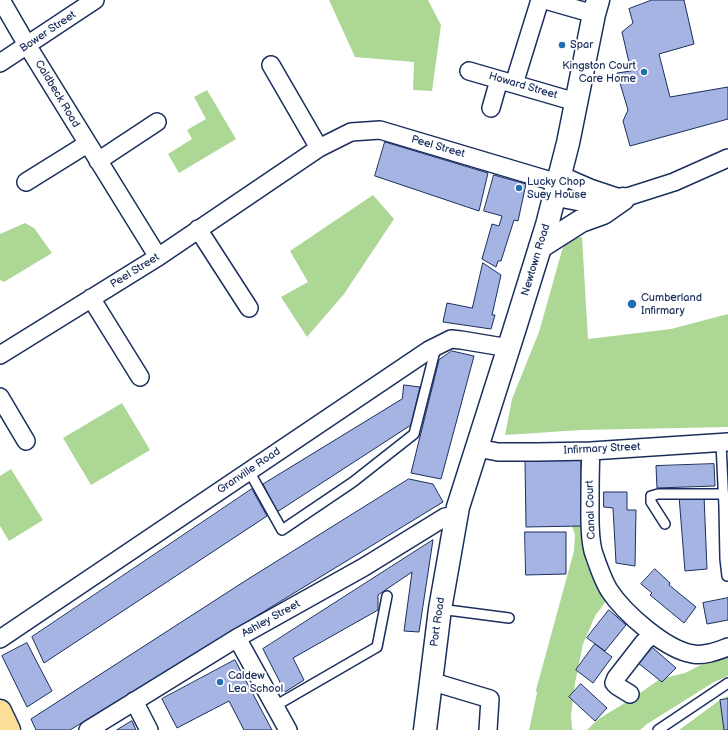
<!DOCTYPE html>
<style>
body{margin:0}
canvas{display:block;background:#fff}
</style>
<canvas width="728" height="730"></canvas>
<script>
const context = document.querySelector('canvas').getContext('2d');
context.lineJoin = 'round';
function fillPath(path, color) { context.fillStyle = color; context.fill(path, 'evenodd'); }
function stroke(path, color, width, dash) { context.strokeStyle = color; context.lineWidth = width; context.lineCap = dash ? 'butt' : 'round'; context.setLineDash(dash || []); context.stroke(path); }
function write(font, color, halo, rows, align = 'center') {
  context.font = font + ' "Balsamiq Sans",sans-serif'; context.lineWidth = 4; context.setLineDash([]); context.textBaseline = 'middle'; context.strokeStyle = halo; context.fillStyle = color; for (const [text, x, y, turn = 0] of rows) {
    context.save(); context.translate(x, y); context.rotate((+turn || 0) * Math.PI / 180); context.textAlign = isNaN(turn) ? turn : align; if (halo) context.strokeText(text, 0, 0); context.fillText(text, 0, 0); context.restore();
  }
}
const green = new Path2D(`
 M329,0h99l13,25 -9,66 -19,-1 1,-28 -59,-5z
 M207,90l29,49 -57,34 -11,-19 24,-15 -5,-9 19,-11 -12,-22z
 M373,195l21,24 -50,75 -37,43 -26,-40 27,-15 -18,-31z
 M25,223l9,5 18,25 -48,29 -4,-2v-46z
 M582,237l6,102 83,-10 57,-15v113l-147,3 -76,5 7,-36 27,-67 24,-85 13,-9z
 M122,403l28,47 -59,35 -28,-47z
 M11,469l32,51 -34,21 -9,-15v-50z
 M580,520l6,43 7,13 17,20 -15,20 -12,28 -8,39 -4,32 1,13 1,2h-44l8,-37 -1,-3 38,-139 1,-16 -3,-9z
 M728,651v25l-14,6 -67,42 -7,6h-53l10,-10 36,-22 27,-19 25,-6z
 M728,696v3l-8,1 4,30h-45l41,-30z`);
const building = new Path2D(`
 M652,0h32l10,44 -35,10 11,43 58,-10v32l-98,27 -7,-25 5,-11 -11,-37 14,-2 -9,-39 11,-9 -4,-14z
 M385,142l103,31 -9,38 -104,-35z
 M494,175l32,9 -8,37 -4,-1 -13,41h-3l-2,6 -14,-8 10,-35 7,2 3,-10 -18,-5z
 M483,263l18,12 -9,40h3l-4,14 -48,-7 4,-19 25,5z
 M452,351l22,5 -33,123 -30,-6 28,-113z
 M404,385l16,2 -9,38 -134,87 -14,-28 139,-85z
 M581,459l1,67 -56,1 -1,-67z
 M714,464l1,22 -58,2 -1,-22z
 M409,479l24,5 10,18 -373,228h-34l-5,-11 214,-138z
 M252,489l15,27 -223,147 -12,-26z
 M604,492h23v18h9l-1,56 -19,-3 -3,-55 -9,-1z
 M704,495l3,74 -22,2 -6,-75z
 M525,532h41v42l-40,1z
 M433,540l-14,92 -15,-1 8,-59 -34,23v15l-85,48 11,22 -19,12 -22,-43z
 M655,569l15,14 -1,2 27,22 -12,16 -34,-28 2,-2 -11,-9z
 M728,598v22l-21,4 -4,-21z
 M609,610l17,15 -21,26 -18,-13z
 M27,643l25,48 -25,16 -25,-51z
 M595,644l17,13 -19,26 -17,-13z
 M653,648l23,20 -14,14 -24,-19z
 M235,660l37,70h-28l-15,-29 -52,27 -15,-29z
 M581,684l26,24 -12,13 -26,-24z
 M728,699v31h-4l-4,-30z
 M132,721l4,9h-19z`);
const service = new Path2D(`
 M721,443l3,64 1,52 2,17
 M249,471l33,59 71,-48 61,-48 22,-87
 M665,524l-14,-22v-6l7,-2h66
 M440,609l69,9
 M275,706l102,-59 10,-51
 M658,730l70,-47`);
const minor = new Path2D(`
 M1,0l26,45 131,212
 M545,0l49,14
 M0,63l95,-63
 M271,65l48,83
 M469,71l107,31
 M514,84l26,-84
 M491,108l8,-28
 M98,161l59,-39
 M560,175l30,13 33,11
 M26,182l61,-38
 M554,197l26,5 25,2 69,-22 54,-24
 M198,229l51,79
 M91,298l49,79
 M0,355l158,-98 161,-109 32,-16 29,-2 178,53
 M0,397l26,44
 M477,448l21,4h40l53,-1 137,-9
 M591,451c-1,17 -1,34 -1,51 0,17 -1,33 3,49 4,12 10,29 16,39 15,23 57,60 84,64 12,2 24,-3 35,-7
 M237,638l51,92
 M0,639l429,-289 22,-11 10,1 48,8
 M430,681l60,18 -2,31
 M630,694l-13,-8 -3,-3 2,-5 28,-36 9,-8
 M134,701l15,29
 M88,730l149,-92 127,-71 81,-50 12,-2`);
const secondary = new Path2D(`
 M540,247l41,-26 22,-8 20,-14
 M425,730l15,-121 18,-102 56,-176 33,-106 21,-82 26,-129 4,-14`);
const primary = new Path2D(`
 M0,711l9,19`);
const markers = [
 [562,45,4,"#1f6fb2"],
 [644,72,4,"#1f6fb2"],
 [519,188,4,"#1f6fb2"],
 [632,304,5,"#1f6fb2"],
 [220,682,4,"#1f6fb2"]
];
const streetNames = [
 ["Bower Street",48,32,-34],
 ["Howard Street",523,86,16],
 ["Caldbeck Road",57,94,59],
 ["Peel Street",438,147,16],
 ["Newtown Road",536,260,-73],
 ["Peel Street",135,271,-32],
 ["Infirmary Street",602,449,-3],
 ["Granville Road",249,471,-34],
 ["Canal Court",591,510,-92],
 ["Ashley Street",271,619,-29],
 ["Port Road",438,622,-82]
];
const poiNames = [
 ["Spar",570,45],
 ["Kingston Court",636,66,"right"],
 ["Care Home",636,79,"right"],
 ["Lucky Chop",527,182],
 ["Suey House",527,195],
 ["Cumberland",641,298],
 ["Infirmary",641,311],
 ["Caldew",228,676],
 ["Lea School",228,689]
];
fillPath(green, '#acd795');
fillPath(building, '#a5b4e3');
stroke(building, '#1b2f5e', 1);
stroke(service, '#1b2f5e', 12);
stroke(minor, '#1b2f5e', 20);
stroke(secondary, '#1b2f5e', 25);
stroke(primary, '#1b2f5e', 25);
stroke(service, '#fff', 9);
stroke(minor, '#fff', 17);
stroke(secondary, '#fff', 22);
stroke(primary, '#fdde96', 22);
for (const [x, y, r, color] of markers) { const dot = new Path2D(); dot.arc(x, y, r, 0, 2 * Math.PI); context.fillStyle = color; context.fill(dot); stroke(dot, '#fff', 1.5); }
write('11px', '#1b2f5e', '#fff', streetNames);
write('11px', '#1b2f5e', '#fff', poiNames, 'left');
</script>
